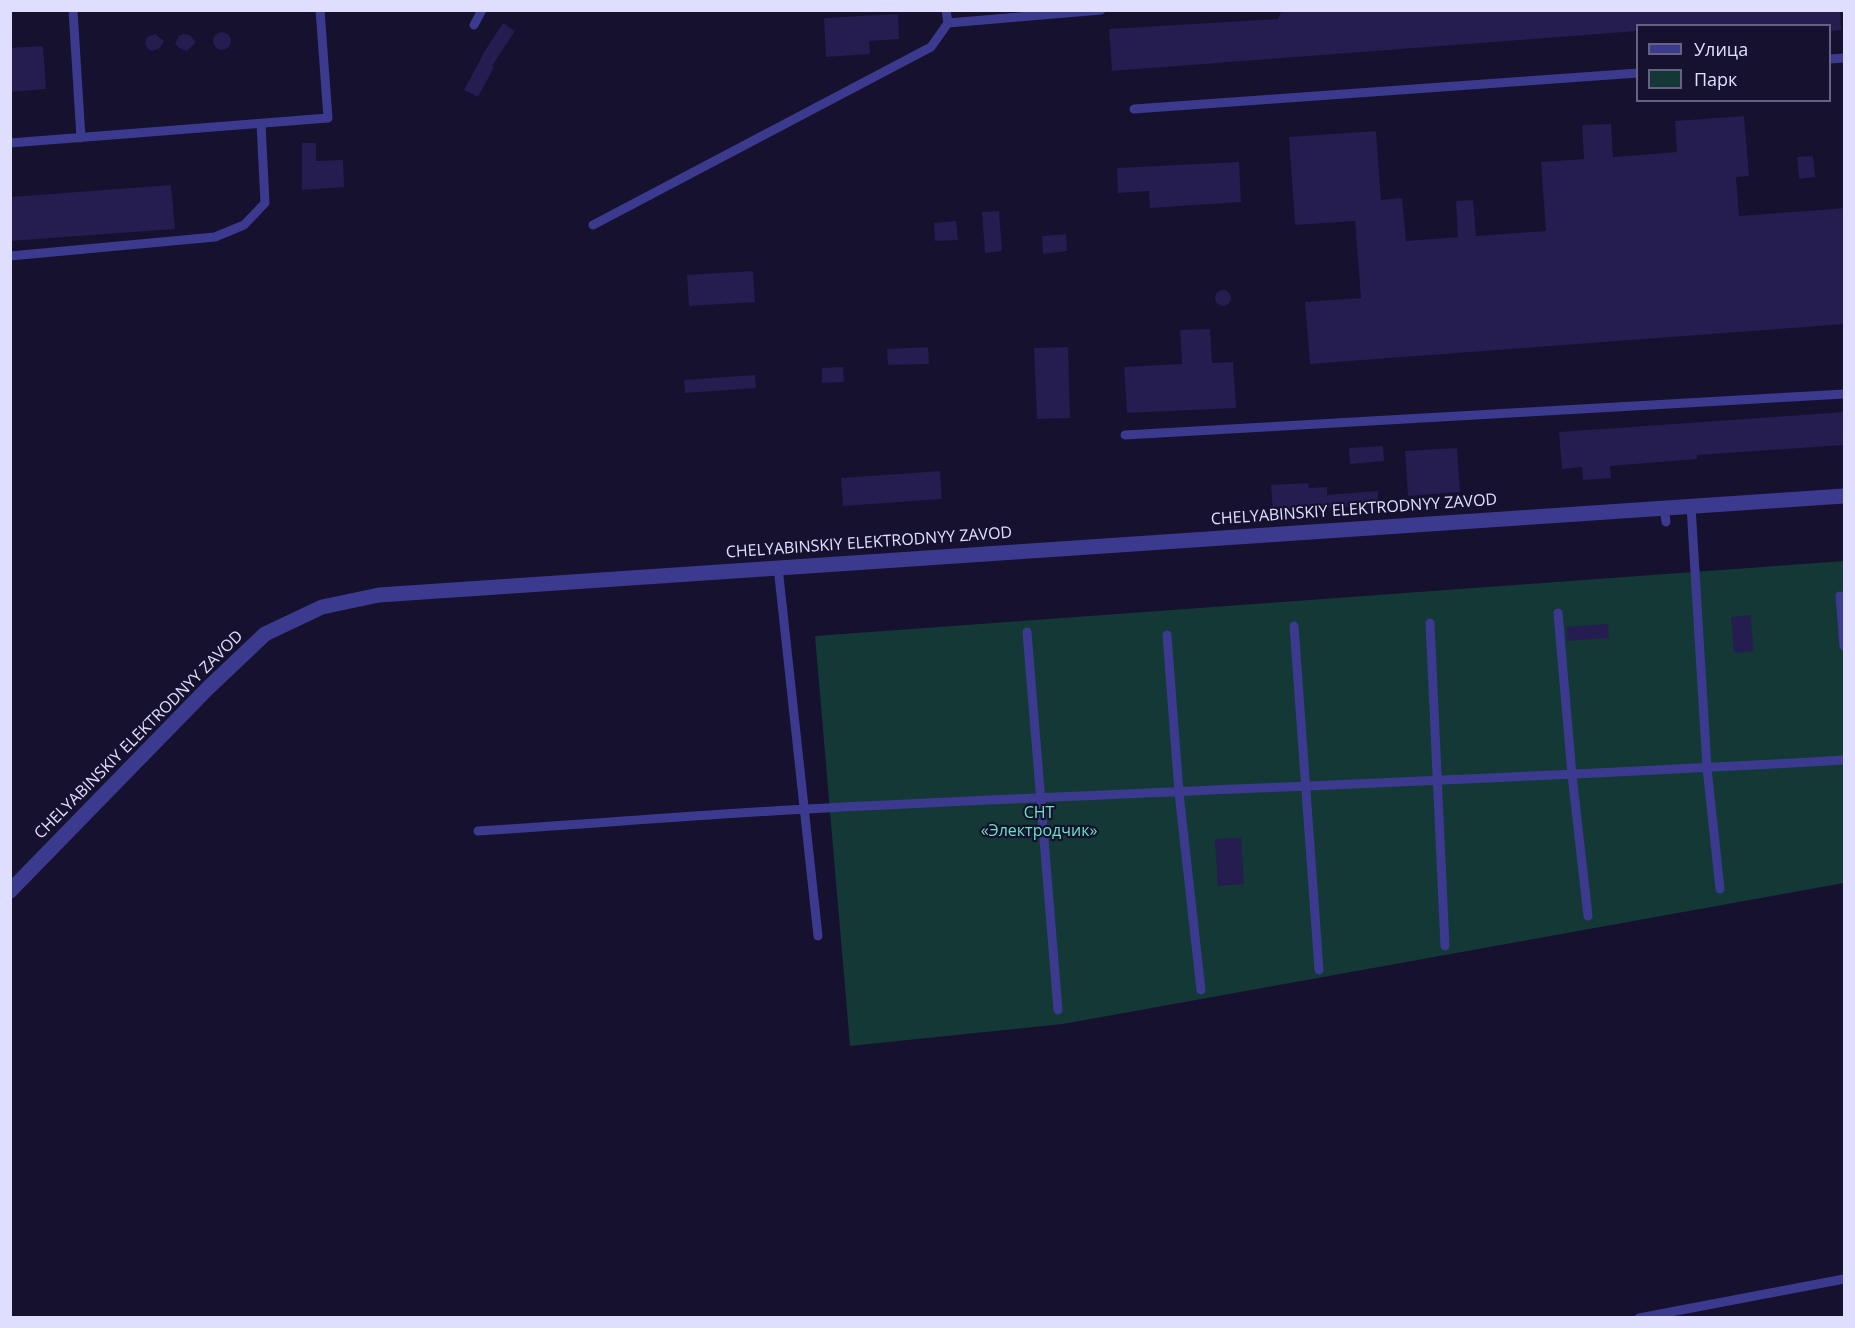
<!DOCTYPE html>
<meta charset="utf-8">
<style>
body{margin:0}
#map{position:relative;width:1855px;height:1328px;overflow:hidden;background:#15112e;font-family:"Open Sans",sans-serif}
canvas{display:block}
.frame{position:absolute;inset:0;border:12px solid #e0deff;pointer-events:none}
.legend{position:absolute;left:1636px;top:24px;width:195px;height:78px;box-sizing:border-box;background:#15112e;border:2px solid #666382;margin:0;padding:8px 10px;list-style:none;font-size:18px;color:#e0deff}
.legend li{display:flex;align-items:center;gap:12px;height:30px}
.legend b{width:30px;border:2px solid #666382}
</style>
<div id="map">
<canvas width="1855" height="1328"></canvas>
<div class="frame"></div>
<ul class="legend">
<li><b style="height:8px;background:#3b3a8e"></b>Улица</li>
<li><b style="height:16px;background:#133836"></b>Парк</li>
</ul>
</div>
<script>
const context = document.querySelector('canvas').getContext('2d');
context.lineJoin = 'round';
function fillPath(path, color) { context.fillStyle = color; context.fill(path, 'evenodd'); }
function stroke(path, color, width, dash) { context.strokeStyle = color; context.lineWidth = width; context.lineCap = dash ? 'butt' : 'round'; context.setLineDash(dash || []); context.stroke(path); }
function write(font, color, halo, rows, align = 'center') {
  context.font = font + ' "Open Sans",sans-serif'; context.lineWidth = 4.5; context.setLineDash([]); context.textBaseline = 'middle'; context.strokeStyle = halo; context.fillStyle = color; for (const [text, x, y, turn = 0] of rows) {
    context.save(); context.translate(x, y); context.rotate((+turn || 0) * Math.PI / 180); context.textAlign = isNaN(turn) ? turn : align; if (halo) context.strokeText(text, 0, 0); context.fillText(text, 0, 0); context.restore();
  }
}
const green = new Path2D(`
 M1844,561v322l-781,141 -213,22 -35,-410z`);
const building = new Path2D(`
 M1282,10h558l1,20 -11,1v-5h-192v5l-526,40 -3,-42 169,-10z
 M898,14l1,25 -30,2 1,13 -44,3 -2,-39z
 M503,23l12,8 -23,35 2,1 -16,30 -14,-7 22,-41z
 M213 41a9 9 0 1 1 18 0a9 9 0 1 1-18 0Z
 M155,34l9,7 -4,7 -8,3 -5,-3 -2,-5 2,-6z
 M184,34l6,1 6,7 -9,9 -6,-2 -6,-5 4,-8z
 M43,46l3,43 -36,3v-44z
 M1744,116l5,60 -13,1 3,39 106,-8v116l-535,40 -5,-62 56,-4 -6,-77 -60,4 -6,-88 87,-6 5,69 21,-2 4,43 52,-4 -2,-36 17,-1 3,36 70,-5 -5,-69 43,-3 -2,-34 29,-1 2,33 64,-5 -2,-31z
 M302,143h14v18l27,-1 1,27 -42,3z
 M1813,156l2,21 -16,2 -2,-22z
 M1239,162l2,40 -91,6 -1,-17 -31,2 -1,-25z
 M171,185l4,44 -165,12v-44z
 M999,211l3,40 -17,2 -3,-41z
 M956,221l2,19 -23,1 -1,-18z
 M1066,234l1,17 -24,3 -1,-18z
 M753,271l2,31 -66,4 -2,-31z
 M1215 298a8 8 0 1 1 16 0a8 8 0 1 1-16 0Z
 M1210,329l2,34 21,-1 3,46 -109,5 -3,-46 58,-3 -2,-34z
 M928,347l1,17 -41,1 -1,-16z
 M1068,347l2,71 -33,1 -3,-71z
 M843,367l1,15 -22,1v-15z
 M755,375l1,13 -71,5 -1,-13z
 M1845,412v33l-148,10v4l-87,7 1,12 -28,2 -1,-13 -20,2 -3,-37z
 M1383,446l1,15 -34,3 -1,-16z
 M1457,448l3,44 -52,4 -3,-45z
 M940,471l2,28 -99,7 -2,-28z
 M1308,483l1,5 18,-1v8l51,-4v14l-105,7 -2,-27z
 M1750,615l4,36 -20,2 -3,-36z
 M1608,624l1,14 -42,3 -1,-14z
 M1241,838l3,46 -26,2 -3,-47z`);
const service = new Path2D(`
 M73,10l8,128
 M948,23l153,-13
 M474,25l8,-15
 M1830,59l14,-1
 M1134,109l504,-36
 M10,143l318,-25 -8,-108
 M593,225l338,-178 17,-24 -2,-13
 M10,256l205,-19 29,-12 21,-22 -4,-79
 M1125,435l719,-41
 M1691,506l16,262 13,121
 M1664,508l2,14
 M778,567l40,369
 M1840,596l4,50
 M1558,613l14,162 16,141
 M1430,623l15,323
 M1294,626l25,344
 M1027,632l31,378
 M1167,635l12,158 22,197
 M478,831c109,-7 219,-16 329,-22 346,-18 692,-29 1037,-49
 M1639,1318l205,-39`);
const minor = new Path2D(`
 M10,891l197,-202 58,-55 57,-27 57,-12 1465,-99`);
const streetNames = [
 ["CHELYABINSKIY ELEKTRODNYY ZAVOD",1354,510,-4],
 ["CHELYABINSKIY ELEKTRODNYY ZAVOD",869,543,-4],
 ["CHELYABINSKIY ELEKTRODNYY ZAVOD",139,735,-45]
];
const parkNames = [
 ["СНТ",1039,813],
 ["«Электродчик»",1039,831]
];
fillPath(green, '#133836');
fillPath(building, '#251c50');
stroke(service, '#3b3a8e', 9);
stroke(minor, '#3b3a8e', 15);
write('16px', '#e0deff', '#15112e', streetNames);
write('16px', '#63e6c1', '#15112e', parkNames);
</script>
